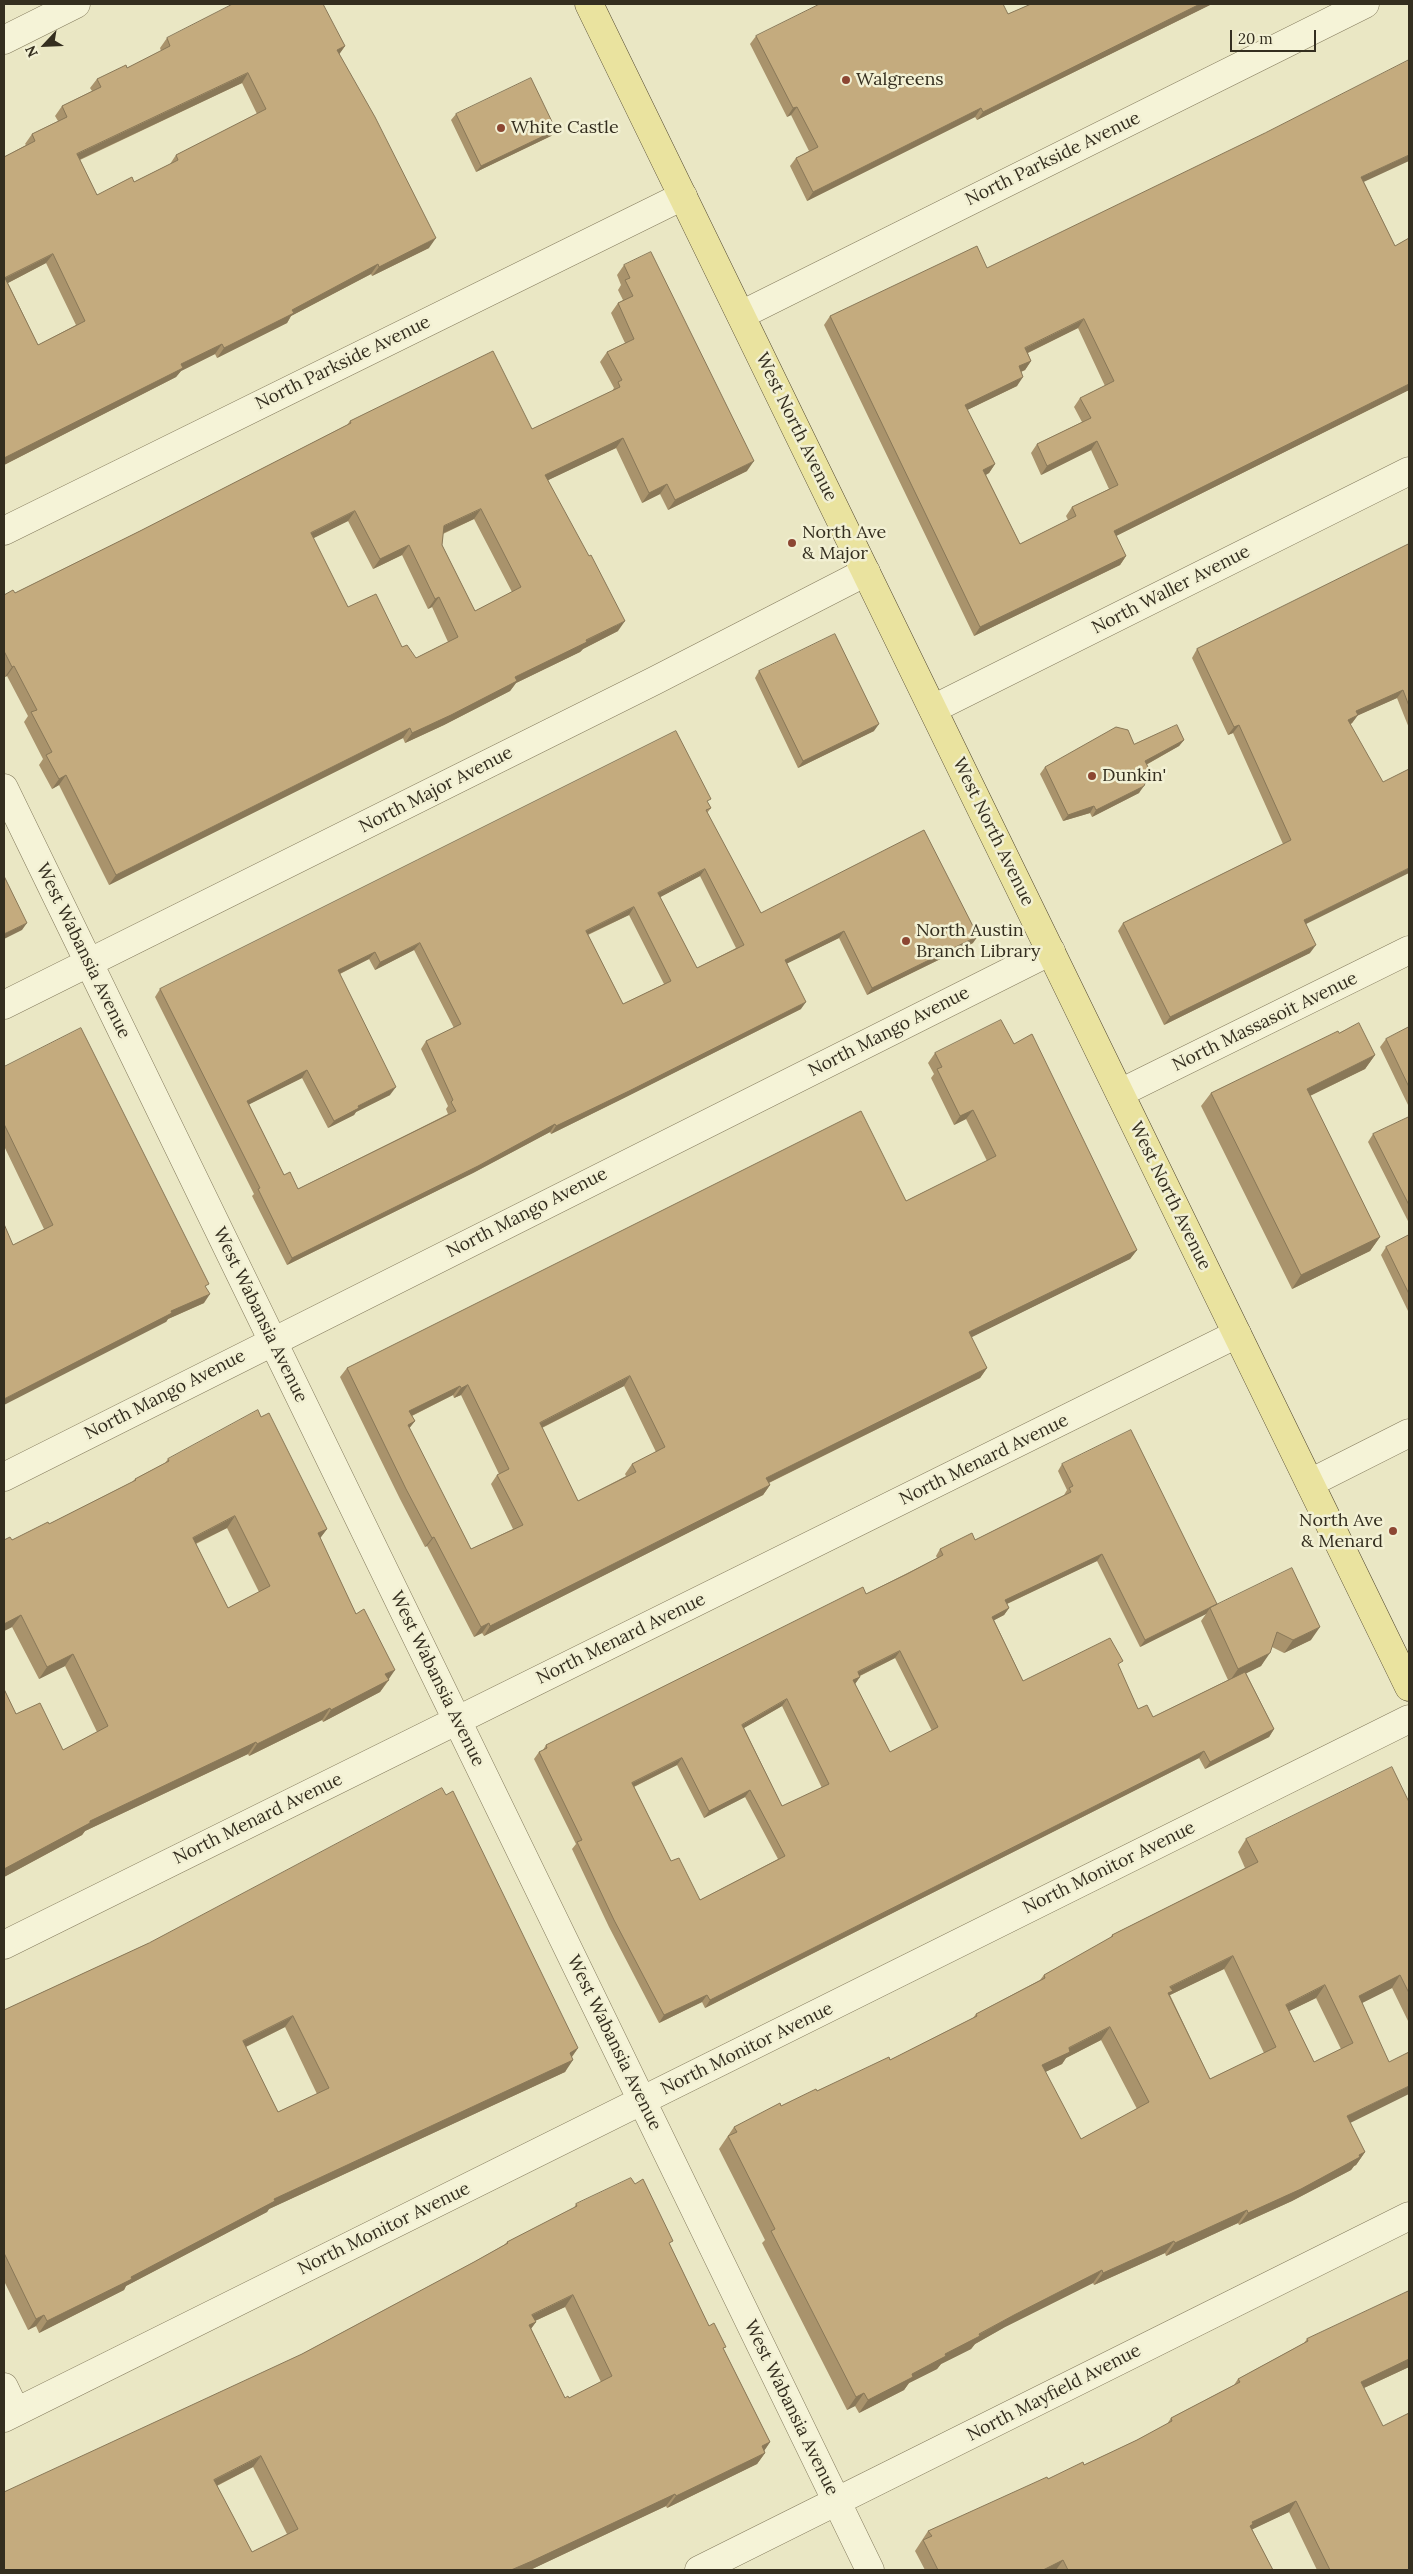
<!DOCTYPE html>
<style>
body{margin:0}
#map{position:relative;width:1413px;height:2574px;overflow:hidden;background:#eae7c4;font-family:Lora,serif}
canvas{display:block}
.frame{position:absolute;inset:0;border:5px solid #342e1f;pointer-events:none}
.north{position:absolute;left:20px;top:20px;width:50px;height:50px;-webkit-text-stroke:4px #f2f0d3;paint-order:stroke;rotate:245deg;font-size:14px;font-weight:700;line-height:20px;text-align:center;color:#342e1f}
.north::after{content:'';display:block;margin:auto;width:18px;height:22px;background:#342e1f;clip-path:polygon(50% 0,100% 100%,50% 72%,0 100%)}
.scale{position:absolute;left:1230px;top:30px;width:86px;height:22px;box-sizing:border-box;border:2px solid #342e1f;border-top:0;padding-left:6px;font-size:15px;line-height:18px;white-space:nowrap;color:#342e1f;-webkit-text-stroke:4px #f2f0d3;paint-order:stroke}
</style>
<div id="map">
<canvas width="1413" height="2574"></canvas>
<div class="frame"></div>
<div class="north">N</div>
<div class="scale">20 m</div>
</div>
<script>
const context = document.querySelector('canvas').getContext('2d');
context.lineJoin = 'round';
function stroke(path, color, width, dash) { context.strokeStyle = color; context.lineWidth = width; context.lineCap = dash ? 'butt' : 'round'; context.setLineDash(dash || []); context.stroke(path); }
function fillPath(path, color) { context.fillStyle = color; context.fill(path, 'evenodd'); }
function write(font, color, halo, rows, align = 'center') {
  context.font = font + ' Lora,serif'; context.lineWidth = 5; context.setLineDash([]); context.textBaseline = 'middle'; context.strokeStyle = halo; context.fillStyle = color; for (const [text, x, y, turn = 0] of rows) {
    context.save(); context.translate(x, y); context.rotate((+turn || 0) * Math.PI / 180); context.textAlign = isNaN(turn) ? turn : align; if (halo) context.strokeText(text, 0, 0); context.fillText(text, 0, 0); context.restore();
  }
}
const minor = new Path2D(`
 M4,40l72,-36
 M741,315l624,-311
 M4,531l679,-335
 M933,709l476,-238
 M4,788l866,1782
 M4,1005l650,-324 212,-109
 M1120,1093l289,-143
 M4,1477l1047,-526
 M1310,1483l99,-50
 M4,1945l1233,-611
 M4,2387l12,25
 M4,2418l1405,-699
 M699,2570l710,-354`);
const major = new Path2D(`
 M589,4l820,1683`);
const wall = new Path2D(`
 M1031,4h181l-235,116 -2,-3 -168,84 -17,-35 6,-8 13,-7 -18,-36 -4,2 -37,-73 6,-8 252,-22z
 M167,38l178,8 -6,8 90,194 -57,28 -1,-2 -80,42 -4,7 -70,35 -2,-4 -34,17 -5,6 -172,88v-308l22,-12 -1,-1 7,-10 26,-13 -3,-5 7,-10 30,-15 -2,-3 7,-9 30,-11 34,-17 -1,-3zM242,83l15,31 -81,41 -6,9 -36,18 -37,13 -17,-35zM46,263l30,62 -38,20 -30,-62z
 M456,114l95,22 -75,36 -25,-52z
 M1364,182l31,64 14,-8v152l-293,146 10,20 -6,9 -146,71 -150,-311 6,-9 157,-48zM1078,328l27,58 -25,12 -6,9 8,15 -45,22 -6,9 10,22 50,-25 18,39 -37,18 -6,9 2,4 -48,24 -34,-69 3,-2 6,-9 -28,-54 50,-24 4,-14 4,-2 6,-9 -3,-8z
 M624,265l123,206 -79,39 -8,-16 -18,9 -26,-55 -68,32 70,151 -35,18 -3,3 -64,31 -6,8 -66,34 -39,18 -2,-5 -294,147 -50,-100 -7,4 -13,-24 4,-6 -19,-37 4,-6 -21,-40 -2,1 -1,-2v-80l11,-2 125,-62 207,-106 3,-4 182,8 80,-38 2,-3 -14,-26 7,-10 18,-9 -14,-30 7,-10 5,-3 -5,-10 3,-5 -4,-10zM474,519l38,73 -37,19 -33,-66 1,-11zM348,521l25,48 29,-14 26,54 4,-2 16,35 -32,16 -14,-11 -54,-40 -35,-69z
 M1409,544v184l-12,-30 -39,17 -6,8 -1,1 -45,200 4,29 -146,72 -46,-94 5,-8 160,-79 -50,-111 -5,2 -36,-77 5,-9z
 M759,671l115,60 -76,37 -43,-90z
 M1184,740l-5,6 -33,19 -7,28 -47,24 -2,-4 -27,8 -23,-47 5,-7 89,-23z
 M708,803l3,5 -4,5 54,100 212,30 -106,52 -28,-57 -52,25 14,46 -177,89 -73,36 -1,-2 -77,41 -186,92 -35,-69 2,-2 -99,-197 5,-8zM700,876l36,72 -39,20 -37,-71zM629,915l35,69 -41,20 -35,-69zM414,950l40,78 -28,13 -5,8 27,57 -2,3 2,5 -150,75 -14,-14 -35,-71 53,-26 26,50 26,-13 2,-3 34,-17 -50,-121 29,-15 6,11z
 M1409,1027v80l-29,-60 6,-8z
 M1339,1033l36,22 -10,14 -55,27 70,141 -10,14 -78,38 -91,-183 10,-13z
 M1014,1044l123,206 -7,9 -159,78 16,31 -7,10 -211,105 1,2 -7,10 -279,141 -2,-3 -8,4 -47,-91 -2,1 -25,-48 -60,-122 7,-9 559,-167 81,-40 -21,-42 -12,6 -23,-47 3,-4 -6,-11 7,-10zM624,1386l32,66 -24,12 -7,10 1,2 -48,25 -36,-73zM453,1395l1,3 7,-3 38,79 -2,1 -6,9 22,45 -42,20 -62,-121 6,-7 -3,-5z
 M4,1067l202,221 -2,15 -36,16 -2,3 -153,-77 31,-16 -40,-83z
 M1409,1117v106l-41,-81 5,-8z
 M1409,1235v78l-28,-58 5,-8z
 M168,1459l159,70 -7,9 36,76 33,66 -9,12 -57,30 -1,-2 -73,36 -1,-2 -163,77 -3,4 -78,42v-188l12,25 47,36 34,-18 -32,-66 -26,13 -27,-52 -8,4v-91h8l37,-16 83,-42 3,-3 30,-16zM227,1528l32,64 -31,16 -32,-64z
 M1062,1464l155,140 94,36 -27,13 -12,-6 -11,19 -15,7 28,56 -5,8 -64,32 -6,-11 -494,250 -3,-6 -43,21 -50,-96 -37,-78 4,-5 -42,-85 5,-7 4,-2 3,-5 320,-151 71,-36 -1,-2 4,-7 35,-9 89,-45 3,-5 -9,-19zM1097,1561l43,86 66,-33 -5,7 27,59 -75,37 -15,-8 -19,-42 -96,14 -29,-61 10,-5 5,-7 -2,-4zM895,1658l37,73 -42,21 -35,-68 5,-8zM782,1706l40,82 -40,18 -38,-78zM677,1765l27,53 41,-21 33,62 -78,41 -29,-39 -37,-74z
 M1409,1802v221l-17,-35 -30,15 -12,120 15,29 -9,13 -2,1 -3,4 -59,31 -53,24 -1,-2 -72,33 -1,-3 -71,32 -1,-2 -88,44 -30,17 -4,5 -30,15 -4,5 -28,14 -5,7 -45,23 -4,-7 -8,4 -85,-167 3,-3 -46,-91 15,-22 47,-21 109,-46 83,-42 3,-4 64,-34 4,-5 66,-37 2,-3 133,-67 -7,-16 8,-13zM1224,1969l40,84 -54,26 -40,-84zM1316,1998l25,51 -27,13 -25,-51zM1101,2040l36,69 -56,30 -36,-67 17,-8 4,-6z
 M149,1943l429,105 -6,9 -7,15 -296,137 -2,3 -141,74 -2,4 -85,43 -3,-7 -8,4 -24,-49v-271zM285,2027l32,67 -39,18 -32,-65z
 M576,2204l94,41 39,81 15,24 46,92 -6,9 1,2 -8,11 -90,44 -1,-2 -136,64h-526l298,-216 172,-92 30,-17 3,-3 67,-34zM565,2307l36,75 -32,16h-4l-34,-70 5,-6 -1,-1zM253,2467l34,67 -35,18 -35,-66z
 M1409,2291v76l-45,21 45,182h-92l-28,-58 -37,17 21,41h-348l-10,-19 13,-20 120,-52 36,-14 53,-25 30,-16 4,-6 63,-33 4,-6 66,-36 3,-4z`);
const shadedWall = new Path2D(`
 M1200,4h12l-235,116 6,-8z
 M345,46l-7,10 -1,-6z
 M248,73l-6,10 -172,81 7,-10z
 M797,107l-6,8 -4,2 6,-9z
 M981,108l-6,9 -168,84 6,-9z
 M556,130l-5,6 -75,36 5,-6z
 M1409,155v6l-54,25 6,-9z
 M436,238l-7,10 -57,28 7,-9z
 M53,254l-7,9 -42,22 1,-7z
 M378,264l-7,10 -80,42 -4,7 -70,35 7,-10 68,-38z
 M1084,319l-6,9 -59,29 6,-9z
 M222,344l-7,10 -34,17 -5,6 -172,88v-7l177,-94z
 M1031,361l-6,9 -12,5 6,-9z
 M1023,377l-6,9 -58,28 6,-9z
 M1409,384v6l-301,150 6,-9z
 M623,438l-7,10 -78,37 7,-10z
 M1097,441l-6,9 -50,25 6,-9z
 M754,461l-7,10 -79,39 7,-10z
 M995,464l-6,9 -12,6 6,-9z
 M667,484l-7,10 -18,9 7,-10z
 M481,509l-7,10 -37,17 7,-10z
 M355,511l-7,10 -44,22 7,-10z
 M409,545l-7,10 -29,14 7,-10z
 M1126,556l-6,9 -146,71 6,-9z
 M439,597l-7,10 -4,2 7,-10z
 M625,621l-7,10 -35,18 -3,3 -64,31 -6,8 -66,34 -39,18 7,-10 103,-56z
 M14,666l-7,10 -2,1 7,-10z
 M1403,690l-6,8 -47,21 6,-8z
 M1358,715l-6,8 -9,5 5,-8z
 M879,724l-5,7 -76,37 5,-7z
 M1239,725l-6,8 -5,2 6,-8z
 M410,728l-7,10 -294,147 7,-10z
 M1184,740l-5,6 -39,22 5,-7z
 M66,775l-7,10 -7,4 7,-10z
 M1144,786l-5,7 -47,24 4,-7z
 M1094,806l-4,7 -27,8 5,-6z
 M1409,868v5l-111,55 6,-8z
 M705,869l-5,7 -47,25 5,-8z
 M634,907l-5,8 -49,23 6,-7z
 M27,923l-5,7 -18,9v-5z
 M844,931l-5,7 -59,29 5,-7z
 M978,936l-5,7 -106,52 5,-7z
 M420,943l-6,7 -39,20 5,-8z
 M1316,945l-6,8 -146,72 6,-8z
 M375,952l-6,7 -36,18 5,-7z
 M806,1002l-5,7 -177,89 -73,36 5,-8z
 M1375,1055l-10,14 -68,33 10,-13z
 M307,1070l-5,8 -60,30 5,-7z
 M396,1087l-6,8 -34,17 -2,3 -26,13 6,-7 24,-15z
 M973,1110l-7,9 -12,6 6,-9z
 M555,1124l-5,8 -77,41 -186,92 5,-7z
 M1380,1237l-10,14 -78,38 9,-14z
 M1137,1250l-7,9 -168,83 7,-10z
 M210,1294l-6,9 -36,16 -2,3 -162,83v-6l167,-88z
 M987,1368l-7,10 -220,109 6,-9z
 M630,1376l-6,10 -91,46 7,-9z
 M468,1385l-7,10 -7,3 7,-10z
 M460,1386l-7,9 -50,25 6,-9z
 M415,1421l-7,9v-5z
 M770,1485l-7,10 -279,141 6,-10z
 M235,1516l-8,12 -43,21 9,-11z
 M327,1529l-9,12v-8z
 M434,1537l-7,9 -2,1 7,-9z
 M1102,1554l-5,7 -97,46 5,-7z
 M1217,1604l-7,4 -4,6 -66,33 5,-7z
 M1009,1608l-5,7 -17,9 5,-7z
 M21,1615l-9,12 -8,4v-7z
 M489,1623l-7,10 -8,4 7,-10z
 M1320,1627l-9,13 -27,13 9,-13z
 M900,1651l-5,7 -42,21 5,-7z
 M1270,1653l-9,13 -32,16 9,-13z
 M73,1654l-8,12 -26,13 8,-12z
 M395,1670l-15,22 -57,30 8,-12 54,-36z
 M860,1677l-5,7 -2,-4z
 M787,1699l-5,7 -45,26 5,-7z
 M330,1708l-8,12 -73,36 8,-12z
 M1274,1729l-5,8 -64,32 5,-7z
 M256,1742l-8,12 -163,77 -3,4 -78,42v-8l86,-48z
 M1204,1751l-5,7 -494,250 5,-8z
 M682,1758l-5,7 -50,25 5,-7z
 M750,1790l-5,7 -41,21 5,-7z
 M1233,1956l-9,13 -54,26 -6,9 6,-17z
 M1400,1975l-8,13 -42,21 9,-13z
 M1325,1985l-9,13 -39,19 9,-12z
 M707,1995l-5,7 -43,21 5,-8z
 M293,2016l-8,11 -50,25 8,-11z
 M1110,2027l-9,13 -35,18 -4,6 -29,14 9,-13 27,-17z
 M578,2048l-8,11v-6z
 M573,2060l-8,12 -296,137 -2,3 -141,74 -2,4 -85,43 8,-12 227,-122z
 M1409,2086v8l-71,35 9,-13z
 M1365,2152l-9,13 -2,1 -3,4 -59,31 -53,24 9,-12z
 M1247,2210l-9,13 -72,33 9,-13z
 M1174,2241l-9,12 -71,32 9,-12z
 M1102,2270l-9,13 -88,44 -30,17 -4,5 -30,15 -4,5 -28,14 -5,7 -45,23 9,-13 77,-46 69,-39z
 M573,2295l-8,12 -41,19 8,-11z
 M44,2315l-8,11 -8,4 8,-11z
 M536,2322l-8,11 1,-8z
 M1409,2359v8l-56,26 8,-11z
 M864,2393l-9,13 -8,4 9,-13z
 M770,2442l-8,12v-8z
 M765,2453l-8,11 -90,44 9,-12z
 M261,2456l-8,11 -47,24 8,-11z
 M675,2494l-9,12 -136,64h-19z
 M1296,2501l-7,11 -40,19 3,-9z
 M1063,2560l-7,10h-13z`);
const building = new Path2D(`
 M233,4h90l22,42 -8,4 38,67 61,121 -57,29 -1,-3 -86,46 2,3 -70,35 -2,-4 -41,20 2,4 -179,90v-301l31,-16 -3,-7 35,-17 -5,-11 39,-19 -4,-8 29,-14 1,3 43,-22 -3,-8zM248,73l18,36 -90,46 2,5 -44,22 -2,-5 -35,18 -20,-41zM53,254l32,67 -47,24 -33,-67z
 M820,4h183l5,10 23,-10h169l-217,108 -2,-4 -168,84 -17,-34 22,-11 -21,-40 -4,1 -37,-72z
 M1409,60v95l-48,22 34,69 14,-8v146l-295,147 12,25 -146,71 -150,-311 147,-70 10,22 278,-135zM1084,319l30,62 -34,17 11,20 -54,26 10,22 50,-25 21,44 -46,22 4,9 -56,28 -37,-74 12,-6 -30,-59 58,-28 -4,-11 12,-5 -6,-13z
 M531,78l25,52 -75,36 -25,-52z
 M651,252l103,209 -79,39 -8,-16 -18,9 -26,-55 -78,37 44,81 2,-1 34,66 -39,19 1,2 -72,35 2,4 -66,34 -39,18 -2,-5 -294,147 -50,-100 -7,4 -13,-24 6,-3 -21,-40 6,-2 -23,-44 -2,1 -8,-16v-56l9,-5 2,3 125,-62 211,-108 -1,-2 143,-70 39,78 88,-42 -2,-5 4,-2 -15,-28 27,-13 -16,-36 15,-7 -8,-16 5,-2 -6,-13zM481,509l40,78 -46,24 -33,-66 2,-19zM355,511l25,48 29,-14 26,54 4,-2 19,40 -42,21 -9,-13 -5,2 -26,-53 -28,13 -37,-74z
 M1409,544v162l-6,-16 -47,21 2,4 -10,5 35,62 26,-13v99l-105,52 12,25 -146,72 -47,-94 168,-83 -52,-115 -5,2 -37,-78z
 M835,634l44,90 -76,37 -44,-90z
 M1177,725l7,15 -39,21 5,10 -6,15 -48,24 -2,-4 -26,9 -23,-48 71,-40 12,3 6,14z
 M676,731l35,68 -4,2 4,7 -5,2 55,103 163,-83 54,106 -106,52 -28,-57 -59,29 21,42 -177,89 -73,35 -1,-2 -77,42 -186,92 -34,-69 2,-1 -100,-199zM705,869l39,76 -47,23 -39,-75zM634,907l37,74 -48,23 -37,-73zM420,943l41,81 -35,17 27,59 -2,2 5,9 -158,78 -8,-17 -6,3 -37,-74 60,-31 27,51 25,-13 -1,-2 38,-19 -58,-117 37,-18 5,10z
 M4,876l23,47 -23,11z
 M1001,1020l13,24 18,-10 105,216 -168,82 18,36 -221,110 4,7 -280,141 -1,-3 -8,4 -47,-90 -2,1 -26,-49 -59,-121 514,-257 45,90 90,-45 -23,-46 -13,6 -23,-47 5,-2 -7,-14zM630,1376l35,71 -33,17 4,8 -58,29 -38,-78zM468,1385l41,84 -12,6 26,50 -52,24 -63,-124 7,-4 -6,-10 51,-25 1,2z
 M1359,1023l16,32 -68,34 73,148 -79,38 -90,-182 127,-62 1,2z
 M1409,1027v60l-23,-48z
 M81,1028l128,256 -4,2 5,8 -39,17 1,2 -168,86v-175l9,21 40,-20 -49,-101v-57z
 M1409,1117v88l-36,-71z
 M1409,1235v59l-23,-47z
 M258,1410l3,7 8,-4 58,116 -9,4 38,81 8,-5 31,61 -10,4 4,6 -58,30 -1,-2 -73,36 -1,-2 -166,79v2l-86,46v-180l12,25 24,-11 23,47 45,-24 -35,-72 -26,13 -26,-52 -17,9v-84l6,-3 2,3 36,-18 1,2 87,-44 -1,-1 34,-18 -1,-2zM235,1516l35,70 -42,22 -35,-70z
 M1131,1430l86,174 -72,36 -43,-86 -97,46 4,8 -17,9 31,64 87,-43 13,23 -5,3 20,45 9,-4 6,12 92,-45 29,57 -64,33 -6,-11 -494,249 -3,-5 -43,20 -50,-95 -37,-78 5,-2 -43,-88 8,-4 -1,-3 317,-158 3,7 41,-20 36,-19 -3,-6 32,-16 3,7 96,-48 -2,-4 4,-2 -11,-22zM900,1651l38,76 -48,25 -37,-72 7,-3 -2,-5zM787,1699l42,85 -47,22 -40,-81zM682,1758l27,53 41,-21 35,66 -85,44 -21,-42 -8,3 -39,-78z
 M1292,1568l28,59 -27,13 -16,-8 -7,21 -32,16 -28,-61z
 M1392,1767l17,35v191l-9,-18 -41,21 30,66 20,-10v34l-62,30 18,36 -6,3 1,2 -59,32 -53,24 -1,-3 -72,33 -1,-2 -71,32 -1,-3 -88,45 -35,19 1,2 -35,18 1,2 -34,18 1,3 -45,23 -4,-7 -8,4 -85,-166 4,-2 -47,-93 9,-4 -3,-5 46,-24 1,3 35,-17 1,2 72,-34 1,3 87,-44 -1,-2 69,-36 -1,-3 69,-39 -1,-1 146,-73 -12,-23zM1233,1956l43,91 -66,32 -42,-86 5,-2 -3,-4zM1325,1985l28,58 -39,19 -28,-57zM1110,2027l39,75 -68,37 -39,-74 28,-13 -1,-4z
 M442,1788l4,7 7,-4 125,257 -8,5 3,7 -299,139 1,2 -144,76 1,2 -85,42 -3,-6 -8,4 -32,-66v-243l145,-67zM293,2016l36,72 -51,24 -35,-71z
 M631,2178l4,6 8,-5 30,62 -4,2 40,83 5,-3 12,24 -3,1 47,94 -8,4 3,7 -89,43 -1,-2 -143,67 -21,9h-507v-78l298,-138 172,-92 34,-19 -1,-1 70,-36 -1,-2zM573,2295l39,81 -43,22 -1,-2 -3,2 -36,-73 7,-3 -4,-7zM261,2456l37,73 -46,23 -38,-72z
 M1409,2291v68l-48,23 22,44 26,-13v157h-79l-34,-69 -44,21 1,2 -3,2 23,44h-205l-5,-10 -20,10h-105l-15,-30 9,-4 -4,-5 119,-54 1,2 35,-17 1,3 53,-25 35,-19 -1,-3 69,-36 -2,-3 70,-38 -1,-2z`);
const markers = [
 [846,80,5,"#8c4632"],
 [501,128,5,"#8c4632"],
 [792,543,5,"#8c4632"],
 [1092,776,5,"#8c4632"],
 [906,941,5,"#8c4632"],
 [1393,1531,5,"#8c4632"]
];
const poiNames = [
 ["Walgreens",856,80],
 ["White Castle",511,128],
 ["North Ave",802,533],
 ["& Major",802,554],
 ["Dunkin'",1102,776],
 ["North Austin",916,931],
 ["Branch Library",916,952],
 ["North Ave",1383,1521,"right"],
 ["& Menard",1383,1542,"right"]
];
const streetNames = [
 ["North Parkside Avenue",1053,159,-26],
 ["North Parkside Avenue",343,363,-26],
 ["West North Avenue",796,427,64],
 ["North Waller Avenue",1171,590,-27],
 ["North Major Avenue",436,790,-27],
 ["West North Avenue",993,832,64],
 ["West Wabansia Avenue",83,951,64],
 ["North Massasoit Avenue",1265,1022,-26],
 ["North Mango Avenue",889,1032,-27],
 ["West North Avenue",1170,1196,64],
 ["North Mango Avenue",527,1213,-27],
 ["West Wabansia Avenue",260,1315,64],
 ["North Mango Avenue",165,1395,-27],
 ["North Menard Avenue",984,1460,-26],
 ["North Menard Avenue",621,1639,-26],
 ["West Wabansia Avenue",437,1679,64],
 ["North Menard Avenue",258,1819,-26],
 ["North Monitor Avenue",1109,1868,-26],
 ["West Wabansia Avenue",614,2043,64],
 ["North Monitor Avenue",747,2049,-26],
 ["North Monitor Avenue",384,2229,-26],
 ["North Mayfield Avenue",1054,2393,-27],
 ["West Wabansia Avenue",791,2408,64]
];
stroke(minor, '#837a5c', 29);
stroke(major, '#514730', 29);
stroke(minor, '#f5f3d7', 28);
stroke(major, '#eae39f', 28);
fillPath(wall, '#a9936c');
fillPath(shadedWall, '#897858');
fillPath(building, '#c4ab7e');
stroke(building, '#897858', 1);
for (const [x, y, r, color] of markers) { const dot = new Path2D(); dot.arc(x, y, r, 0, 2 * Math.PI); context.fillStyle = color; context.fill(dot); stroke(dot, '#f2f0d3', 2); }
write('18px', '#342e1f', '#f2f0d3', poiNames, 'left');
write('18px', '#342e1f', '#f2f0d3', streetNames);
</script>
